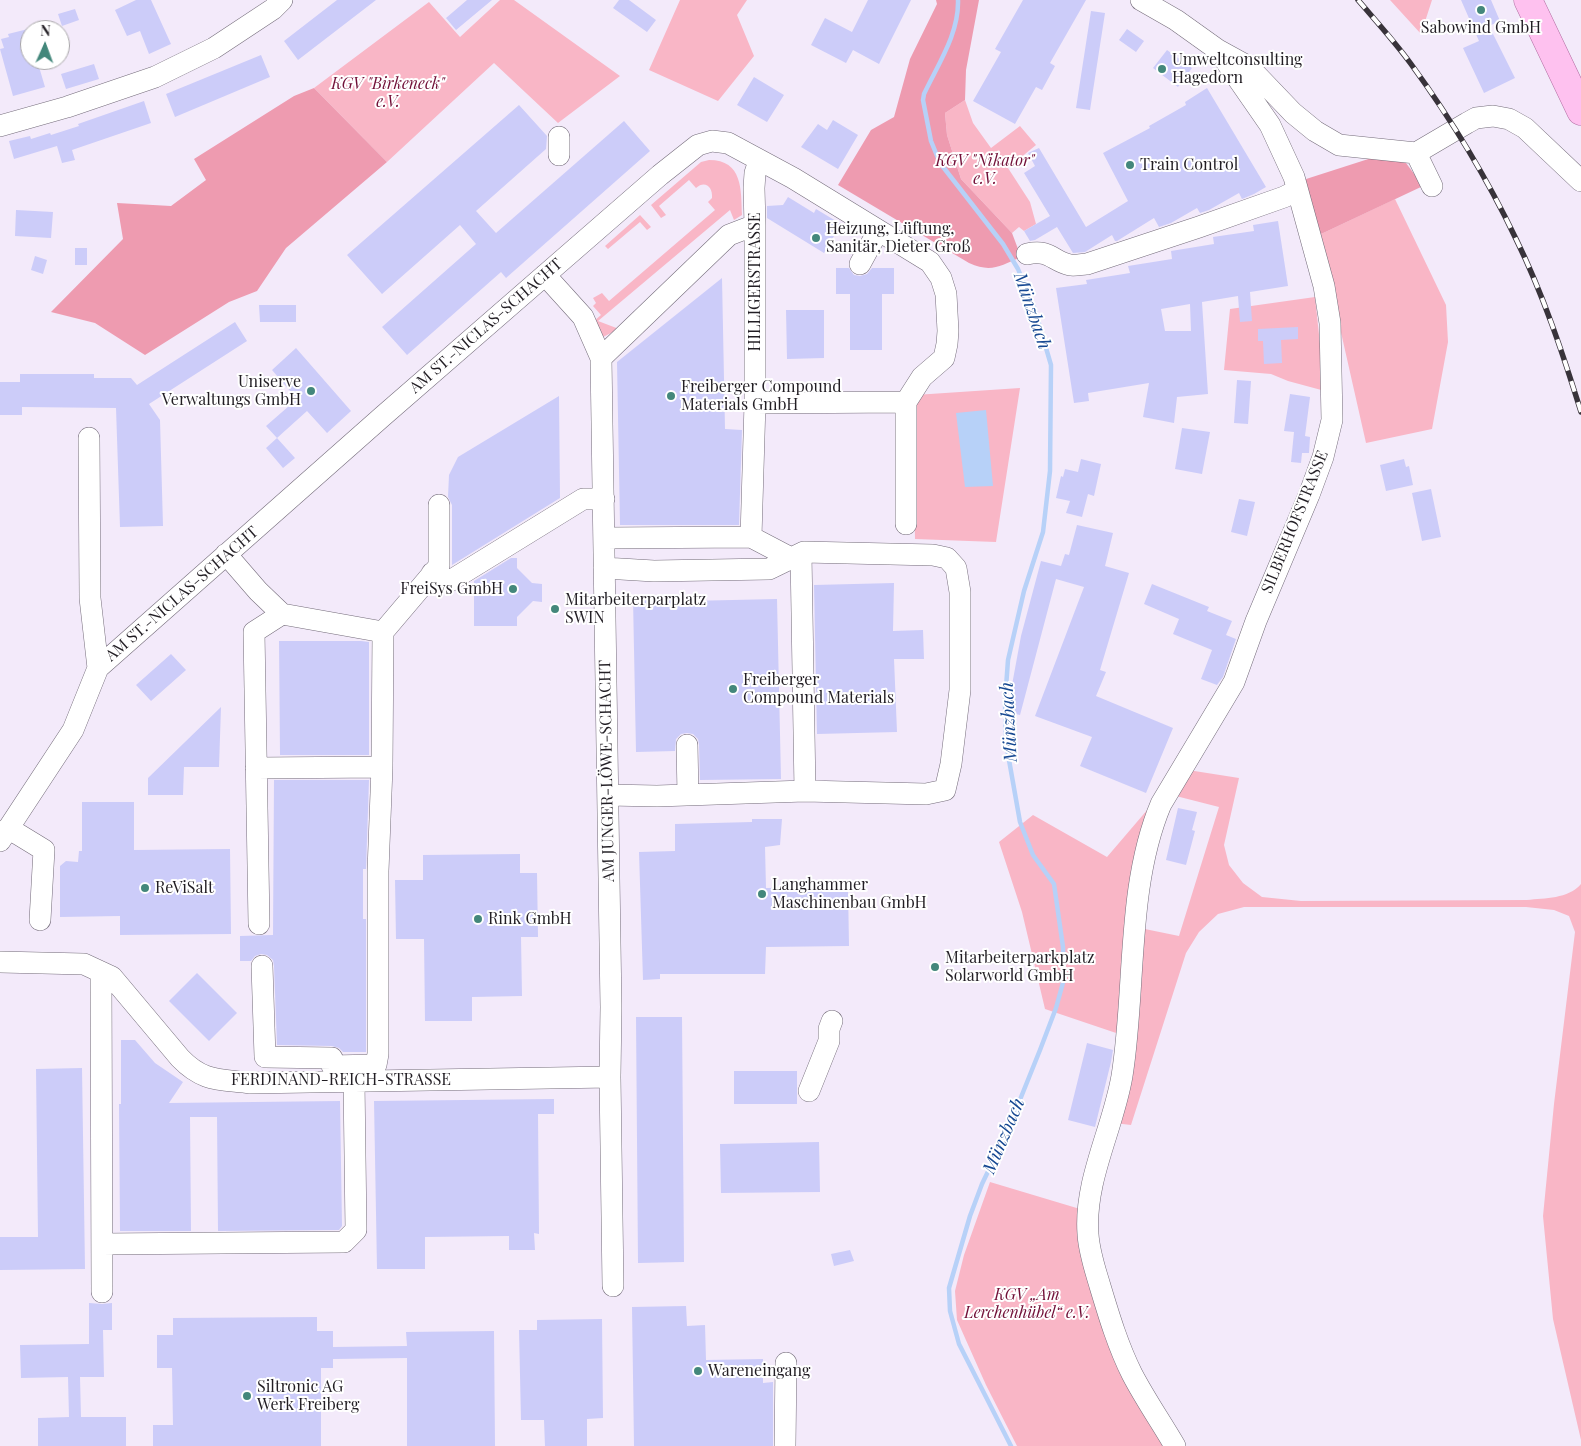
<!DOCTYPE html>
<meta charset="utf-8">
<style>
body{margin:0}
#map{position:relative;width:1581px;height:1446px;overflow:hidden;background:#f3eafa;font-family:"Playfair Display",serif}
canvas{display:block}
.north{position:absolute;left:20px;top:20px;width:50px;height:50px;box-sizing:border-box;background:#fff;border:1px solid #a7a5a7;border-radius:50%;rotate:2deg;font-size:14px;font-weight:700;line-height:20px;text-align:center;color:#221e24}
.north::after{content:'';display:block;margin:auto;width:18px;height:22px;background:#43877b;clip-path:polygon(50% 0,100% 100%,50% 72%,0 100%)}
</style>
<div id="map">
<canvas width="1581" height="1446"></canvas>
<div class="north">N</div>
</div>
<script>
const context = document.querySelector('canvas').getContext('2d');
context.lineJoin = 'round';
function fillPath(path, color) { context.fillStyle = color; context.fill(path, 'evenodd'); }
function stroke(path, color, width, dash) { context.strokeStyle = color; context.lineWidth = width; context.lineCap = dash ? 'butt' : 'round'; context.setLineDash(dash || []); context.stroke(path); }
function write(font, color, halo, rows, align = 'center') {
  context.font = font + ' "Playfair Display",serif'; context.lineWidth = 4; context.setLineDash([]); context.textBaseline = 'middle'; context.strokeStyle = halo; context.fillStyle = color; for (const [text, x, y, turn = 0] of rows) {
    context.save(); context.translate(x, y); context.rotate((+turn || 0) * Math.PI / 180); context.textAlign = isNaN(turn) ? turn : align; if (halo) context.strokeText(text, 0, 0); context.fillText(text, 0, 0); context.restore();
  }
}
const green = new Path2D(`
 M500,0h14l106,76 -62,47 -64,-60 -107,99 -73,-74 115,-86 31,35z
 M680,0h67l-10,15 17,41 -36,45 -69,-31z
 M1390,0h42l-11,34z
 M965,100l8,23 18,25 29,-22 16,19 -28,23 22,34 6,22 -12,7 -5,-4 -7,6 -51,-54 -14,-44 -2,-22z
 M709,160c34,0 32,30 33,55l-8,5 -4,-10 -132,111 21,8 -16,8 -9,-16 7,-6 -8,-9 3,-3 -3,-5 9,-5 7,8 106,-91 -7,-8 4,-4c1,-11 -7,-18 -16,-10l-7,-8 -30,26 7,9 -5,3 -10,-13 50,-43z
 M1395,199l51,106 2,37 -16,87 -66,14 -47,-208z
 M640,215l11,12 -4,3 -7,-8 -32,27 -3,-3z
 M1315,297l10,94 -37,-10 -17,-7 -47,-4 6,-61z
 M1020,388l-24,154 -81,-3 -2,-118 2,-26z
 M1188,770l51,8 -15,67 5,20 14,18 19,14 39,4 226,-1c18,-2 41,-1 54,-16v556l-28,-121 -10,-103 11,-112 21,-172 -6,-16 -15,-6 -28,-3h-282l-26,7 -19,18 -13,21 -55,172 -17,-2 26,-195 39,8 40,-129 -47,-12z
 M1148,809l-26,226 -77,-26 -23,-97 -23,-70 34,-27 74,42z
 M990,1182l90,27 88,237h-151l-31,-61 -29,-65 -2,-29 9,-36z`);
const forest = new Path2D(`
 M936,0h43l-13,70 -1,30 -20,13 2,22 14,44 51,54 9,24c-21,9 -30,16 -52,6l-131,-78 33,-55 23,-13 16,-58 27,-55z
 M314,88l73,74 -101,86 -29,43 -28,11 -84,53 -50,-32 -44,-11 72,-73 -6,-36 54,3 35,-26 -12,-21 100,-63z
 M1387,153l19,10 17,23 -104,49 -16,-55z`);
const water = new Path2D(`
 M986,410l7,76 -28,1 -9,-74z`);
const stream = new Path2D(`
 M958,0c1,34 -20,64 -34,94l-1,6 8,41 9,22 63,81 15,25 16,38 17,58 -1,106 -7,61 -19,59 -16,69 -3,41 1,42 14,79 13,33 21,29 9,63 1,32 -8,29 -16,42 -33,82 -25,52 -12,32 -21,72 1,23 9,33 52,102`);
const building = new Path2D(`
 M136,0h15l20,44 -22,10 -9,-23 -13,5 -12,-26z
 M337,0h39l-78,60 -14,-19z
 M467,0h25l-36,30 -10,-12z
 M619,0h10l27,20 -9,12 -34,-24z
 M868,0h43l-32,64 -26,-14 -7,13 -35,-18 14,-27 27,14z
 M1023,0h63l-36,63 5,3 -13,24 -6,-3 -21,37 -42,-23 28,-49 -6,-3z
 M1461,0h30l9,21 -11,5 26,52 -31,15 -21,-45 16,-7z
 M75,9l4,11 -17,6 -4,-12z
 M1091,11l14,2 -15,97 -14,-2z
 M28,29l2,6v25h7l8,27 -32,9 -13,-47 4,-1 -3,-9 8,-2 -1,-3z
 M1127,29l17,12 -8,11 -17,-12z
 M1167,50l25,18 -14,19 -25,-19z
 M261,55l9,22 -95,40 -9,-23z
 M94,64l5,15 -33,10 -5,-15z
 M754,77l30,18 -17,27 -30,-17z
 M1207,88l59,99 -12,7 -12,5 -3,-6 -30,17 -9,3 -3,-5 -26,15 -12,4 -5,-9 -37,23h-2l-3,-6 -27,17 -12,1 -16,-26 -22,13 -5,1 -6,-10 26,-15 -26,-43 11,-7 -7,-13 11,-5 47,79 42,-26 -25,-48 47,-25 -1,-2 37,-21 -1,-3z
 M144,101l7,22 -79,27 3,10 -13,3 -5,-17 -43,13 -5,-18 21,-5 1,3 19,-6 1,2 28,-9 -1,-2z
 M519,105l28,31 -1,13 -70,62 20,22 128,-112 26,30 -144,127 -5,-6 -94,83 -25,-28 94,-83 -16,-19 -78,69 -35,-39z
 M833,120l25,15 -20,34 -37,-22 17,-23 9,6z
 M788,197l26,16 2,-4 25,15 -17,29 -57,-35v-12l16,-1z
 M16,210l37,2 -2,26 -36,-2z
 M1278,221l10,65 -38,6 2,29 -12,1 -2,-26 -36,6 6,92 -31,3 -3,26 -31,-6 6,-34 -61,10 1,8 -15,2 -18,-115 31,-4 -1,-4 44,-7 -2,-7 44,-7 -1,-8 43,-7 -1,-7 41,-6 -1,-6zM1190,304l1,27h-26l-4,-22z
 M75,248h12v17h-12z
 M35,256l12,4 -4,14 -12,-4z
 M836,268h13l5,7 6,1 7,-2 5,-6h22v26h-12v56h-32v-56h-14z
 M722,278l3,151 17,1 -3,95h-119l-3,-163z
 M259,305h37v17h-36z
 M786,310h38v48l-37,1z
 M235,322l12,19 -98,63 11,16 3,106 -43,1 -4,-119 -94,-1v8h-22v-33h20v-8h74v4h37l6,7z
 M1298,327v12l-17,1 1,23 -18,1 -1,-23h-5v-12z
 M296,348l55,63 -24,22 -20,-22 -30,27 -11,-12 31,-27 -25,-29z
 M1237,380l14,1 -3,43 -14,-1z
 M1290,394l20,3 -5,39 5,1 -1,16h-7l-1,10 -10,-1 3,-30 -10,-1z
 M559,396l1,102 -108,67v-60l-4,-8 1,-22 9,-18z
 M1182,428l28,4 -8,42 -27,-5z
 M277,438l18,20 -12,10 -17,-20z
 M1081,459l20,5 -7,32 -6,-2 -6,23 -16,-4 4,-12 -14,-3 5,-22 2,1 2,-8 13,3z
 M1404,459l2,8 3,-1 4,19 -27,6 -6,-26z
 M1431,489l10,48 -19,4 -10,-48z
 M1239,499l16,3 -8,34 -16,-4z
 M1077,525l36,8 -8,33 24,7 -29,97 6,2 -10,24 77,32 -27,65 -66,-27 12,-29 -57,-21 49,-129 -28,-8 -36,136 -13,-3 14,-76 20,-75 20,5 4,-12 4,1z
 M511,558h6v10l15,15 10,1v18l-9,-1 -16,16v9h-43v-45z
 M894,583l-1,48 30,-1 1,29h-30l3,73 -80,2 -3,-149z
 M1152,584l57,23 -2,4 25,10 -6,14 10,4 -13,38 -6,8 -16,-6 11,-29 -39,-16 6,-15 -35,-15z
 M688,597v4l89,-2 4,180 -81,1 -1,-36 -1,-5 -5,-5 -6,-1 -6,1 -5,5 -1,12 -39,1 -3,-154z
 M279,641h82l8,1v113h-89z
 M171,654l15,16 -35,31 -15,-16z
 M221,707l-2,60h-35l-1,28h-35v-17z
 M274,780h95l-3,89h-3v50h3v133h-23l-4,-4 -7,-2 -55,-1 -3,-79 -1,-6 -6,-5 -6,-1 -6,2 -4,5h-11v-25l33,-1z
 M82,802h52v48l96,-1 1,85 -111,1v-19l-60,1v-51l6,-5 12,1 1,-11h3z
 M1178,808l19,4 -5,18 3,1 -9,34 -20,-5z
 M752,819h30l-2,26 -15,2 1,41 82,-1 1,59 -83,1 -1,27h-105v5l-17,1 -4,-128 36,-1v-27l77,-2z
 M520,854v19h17l1,64h-17l1,59 -50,1v24h-47l-1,-82h-28l-1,-59h28v-25z
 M197,973l40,40 -28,28 -40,-40z
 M636,1017h46l2,245 -46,1z
 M121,1040h14l20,23 28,19 -14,21 171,-2 2,125 -3,4 -121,1 -1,-114h-27l1,114h-71l-1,-127h2z
 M1087,1043l26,7 -2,12 -16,65 -27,-7z
 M82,1068l3,201 -85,1v-33h38l-2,-168z
 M734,1071h63v33h-63z
 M554,1099v15h-16l1,120 -5,-1 1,17h-26v-14l-84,1v32h-48l-3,-168z
 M819,1142l1,50 -99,1 -1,-49z
 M850,1250l4,11 -20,5 -3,-12z
 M89,1303l13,1 10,-1v27h-9l1,47h-24l1,40h45v29h-88v-28l31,-1 -1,-40 -47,1 -1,-33 69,-1z
 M686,1306l1,20 18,-1 1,35 57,-1v24l10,-1v64h-139l-2,-139z
 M317,1317v14h16v16l74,-1 -1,-14 88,-1 1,115h-88v-88l-74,1v9h-12v78h-168v-21h20l-1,-57h-15v-33h16v-17z
 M602,1319l1,99 -16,1v27h-42l-1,-26h-23l-2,-90h18v-10z`);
const minor = new Path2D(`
 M1141,0l35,20 42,30 31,17 44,46 22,18 24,14 77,8 51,-30 9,-5 17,-2 16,3 16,9 56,53
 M0,126l67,-19 88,-30 59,-29 59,-39 9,-9
 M1416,153l16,33
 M559,155v-18
 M1027,254c23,-5 25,7 43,11 5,1 12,-1 17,-1l112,-37 85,-30 12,-6
 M860,264l18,-33
 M545,275l38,42 18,41 10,649 -1,70 3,209
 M601,358l128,-123 26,-10
 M755,403l151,-1
 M89,438l1,160 8,70
 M751,537l40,21
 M605,538l146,-1 4,-134v-178l-1,-37 1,-15 4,-12
 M226,554l32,37 24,23 101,18 -1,135 -4,104v183l-2,11 -44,1v-8l-67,-1 -3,-91
 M801,554l4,237
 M604,568l50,3 115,-2 35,-17 129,3 14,3 9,10 4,24v98l-9,74 -6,26 -19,4 -121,-3 -148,5 -49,-1
 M432,573l18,8 133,-82h21
 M383,632l56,-66v-61
 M687,745l1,50
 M256,768l126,-1
 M8,828l36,22 -4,70
 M0,841l73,-111 25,-62 285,-252 277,-241 38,-30 14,-4 16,2 65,35 137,84 11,16 5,16 2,37 -1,13 -3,14 -22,19 -16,25v122
 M259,924l-5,-292 28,-18
 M0,962l84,2 28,13 68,81c23,24 39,21 70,25l360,-6
 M101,972l1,320
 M809,1091l20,-50v-12l3,-8
 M102,1244l242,-2 12,-12 -2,-149
 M785,1446l1,-83
 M1175,1446c-14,-24 -30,-47 -43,-72 -14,-28 -23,-58 -32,-88 -5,-17 -11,-34 -12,-52 -4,-54 25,-105 34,-158 14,-87 4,-189 39,-272l73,-122 22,-61 53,-126 14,-38 9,-37 -2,-97 -6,-37 -30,-109 -24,-52 -52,-75`);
const major = new Path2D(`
 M1528,0l53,111`);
const rail = new Path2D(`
 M1358,0c18,21 37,42 53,64 40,55 76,114 105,175 27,55 47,115 65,173`);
const markers = [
 [1481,10,5,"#43877b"],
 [1162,69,5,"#43877b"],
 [1130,165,5,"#43877b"],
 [816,238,5,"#43877b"],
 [311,391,5,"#43877b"],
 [671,396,5,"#43877b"],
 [513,589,5,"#43877b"],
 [555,609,5,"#43877b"],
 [733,689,5,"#43877b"],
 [145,888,5,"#43877b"],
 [762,894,5,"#43877b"],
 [478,919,5,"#43877b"],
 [935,967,5,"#43877b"],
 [698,1371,5,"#43877b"],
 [247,1396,5,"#43877b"]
];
const poiNames = [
 ["Sabowind GmbH",1481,28,"center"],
 ["Umweltconsulting",1172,60],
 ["Hagedorn",1172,78],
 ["Train Control",1140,165],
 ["Heizung, Lüftung,",826,229],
 ["Sanitär, Dieter Groß",826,247],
 ["Uniserve",301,382,"right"],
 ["Verwaltungs GmbH",301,400,"right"],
 ["Freiberger Compound",681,387],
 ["Materials GmbH",681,405],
 ["FreiSys GmbH",503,589,"right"],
 ["Mitarbeiterparplatz",565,600],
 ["SWIN",565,618],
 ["Freiberger",743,680],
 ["Compound Materials",743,698],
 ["Langhammer",772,885],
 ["Maschinenbau GmbH",772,903],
 ["ReViSalt",155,888],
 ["Rink GmbH",488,919],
 ["Mitarbeiterparkplatz",945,958],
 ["Solarworld GmbH",945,976],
 ["Wareneingang",708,1371],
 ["Siltronic AG",257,1387],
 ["Werk Freiberg",257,1405]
];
const parkNames = [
 ["KGV \"Birkeneck\"",388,84],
 ["e.V.",388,102],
 ["KGV \"Nikator\"",985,161],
 ["e.V.",985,179],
 ["KGV „Am",1027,1295],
 ["Lerchenhübel“ e.V.",1027,1313]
];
const streetNames = [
 ["HILLIGERSTRASSE",755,282,-90],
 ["AM ST.-NICLAS-SCHACHT",486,326,-41],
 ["SILBERHOFSTRASSE",1295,522,-68],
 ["AM ST.-NICLAS-SCHACHT",182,594,-41],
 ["AM JUNGER-LÖWE-SCHACHT",607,771,-91],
 ["FERDINAND-REICH-STRASSE",341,1080]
];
const waterNames = [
 ["Münzbach",1032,311,71],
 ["Münzbach",1009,722,-93],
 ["Münzbach",1004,1136,-67]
];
fillPath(green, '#f9b6c6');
fillPath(forest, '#ee9bb0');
fillPath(water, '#b7d1f8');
stroke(stream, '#b7d1f8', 4.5);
fillPath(building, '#ccccf9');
stroke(minor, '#746c7a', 22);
stroke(major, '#b16da1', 29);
stroke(minor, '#fff', 21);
stroke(major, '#fec1ef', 28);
stroke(rail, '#38333a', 5.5);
stroke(rail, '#fff', 4, [11]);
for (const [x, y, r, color] of markers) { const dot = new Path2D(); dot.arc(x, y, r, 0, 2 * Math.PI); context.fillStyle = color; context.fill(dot); stroke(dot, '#fff', 2); }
write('16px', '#221e24', '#fff', poiNames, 'left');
write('italic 16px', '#710f37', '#fff', parkNames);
write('16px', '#221e24', '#fff', streetNames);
write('italic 18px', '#154791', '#fff', waterNames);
</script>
